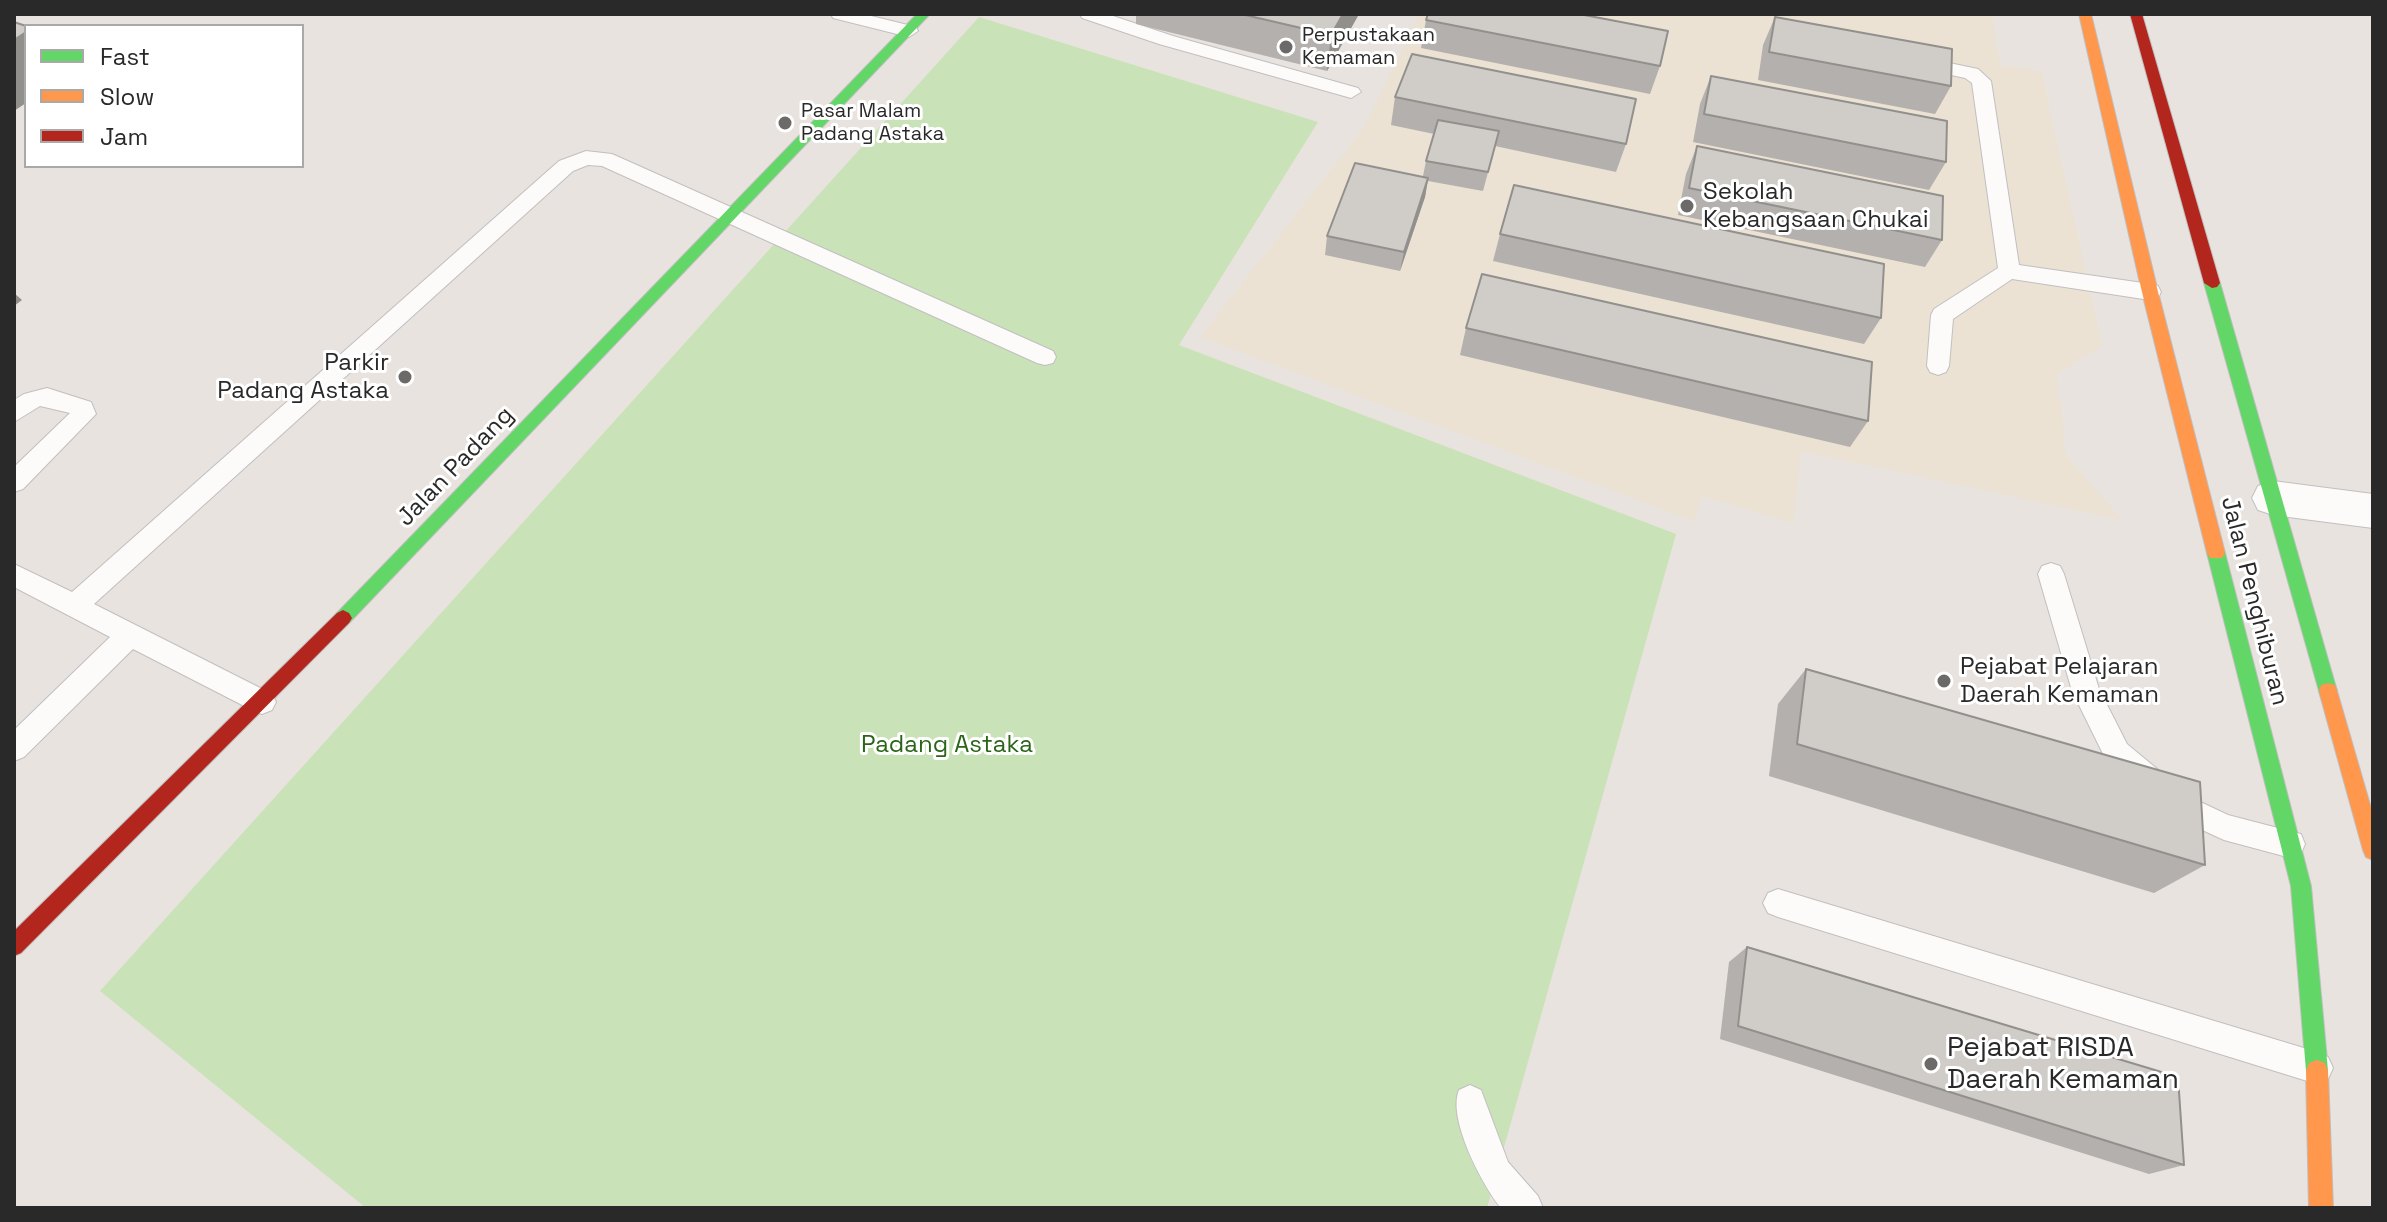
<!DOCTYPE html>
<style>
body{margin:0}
#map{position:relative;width:2387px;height:1222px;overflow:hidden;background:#e8e3de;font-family:"Space Grotesk",sans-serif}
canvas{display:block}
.frame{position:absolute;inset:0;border:16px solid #292929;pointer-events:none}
.legend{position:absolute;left:24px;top:24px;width:280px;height:144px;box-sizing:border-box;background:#fff;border:2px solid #a9a9a9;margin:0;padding:10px 14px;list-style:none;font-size:24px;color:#292929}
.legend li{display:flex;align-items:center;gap:16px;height:40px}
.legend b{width:40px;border:2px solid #a9a9a9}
</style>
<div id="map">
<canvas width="2387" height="1222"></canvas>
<div class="frame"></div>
<ul class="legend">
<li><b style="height:10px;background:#63d668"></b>Fast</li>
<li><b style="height:10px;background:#ff974d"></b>Slow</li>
<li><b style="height:10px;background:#b3261e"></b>Jam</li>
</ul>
</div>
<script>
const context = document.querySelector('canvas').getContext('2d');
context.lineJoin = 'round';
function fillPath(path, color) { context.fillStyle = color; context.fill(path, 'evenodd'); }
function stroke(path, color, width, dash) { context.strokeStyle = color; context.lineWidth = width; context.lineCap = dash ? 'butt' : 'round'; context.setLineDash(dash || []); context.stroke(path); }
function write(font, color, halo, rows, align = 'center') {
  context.font = font + ' "Space Grotesk",sans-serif'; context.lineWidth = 6; context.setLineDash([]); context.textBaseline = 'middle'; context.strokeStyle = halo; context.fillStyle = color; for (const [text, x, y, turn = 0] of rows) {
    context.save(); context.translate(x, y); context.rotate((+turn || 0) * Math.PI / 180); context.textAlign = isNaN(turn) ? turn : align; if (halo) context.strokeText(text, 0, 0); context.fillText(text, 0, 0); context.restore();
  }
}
const education = new Path2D(`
 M1420,14h572l8,52 41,5 61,274 -45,29 9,81 56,65 -321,-69 -8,72 -91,-27 -8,25 -494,-184 164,-209z`);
const green = new Path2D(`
 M979,17l339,105 -139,223 497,189 -189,674h-1121l-266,-217z`);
const lane = new Path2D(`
 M831,14h32l53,13 2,4 -9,6 -76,-19z
 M1080,14h27l66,22 185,52 3,4 -10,6 -7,-2 -185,-52 -77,-26z
 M1916,56l62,13 13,12 28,184 131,19 8,2 3,6 -3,6 -8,2 -138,-21 -59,40 -4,47 -3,6 -8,3 -8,-3 -3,-6 4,-51 3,-6 64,-41 -26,-185 -7,-5 -56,-12 -3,-4z
 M586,151l26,3 441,197 3,6 -3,6 -8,2 -8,-2 -435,-197 -14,-1 -15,6 -479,433 178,90 4,8 -4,8 -10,4 -10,-4 -119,-61 -109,108 -10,4v-31l96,-93 -96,-50v-23l58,28 487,-431z
 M47,388l44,14 5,12 -73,75 -9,3v-25l56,-54 -30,-7 -26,16v-22l10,-6z
 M2051,563l9,3 4,8 35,115 28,55 65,54 36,17 73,19 4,10 -4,10 -10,4 -67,-18 -52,-24 -65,-54 -35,-71 -34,-117 4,-8z
 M1778,889l539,163 11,5 5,11 -5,11 -11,5 -539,-167 -10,-4 -5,-10 5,-10z
 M1470,1085l11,5 27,72 30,34 5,12h-42c-19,-23 -54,-90 -42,-118z`);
const street = new Path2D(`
 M2273,481l100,13v34l-100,-13 -15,-5 -6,-12 6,-12z`);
const fast = new Path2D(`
 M917,14h13l-581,609 -6,3 -6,-3 -3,-5 3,-5z
 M2212,278l8,5 117,408 -2,6 -7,2 -7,-2 -2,-6 -115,-408z
 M2216,546l6,2 3,5 86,333 17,185 -3,8 -8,3 -8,-3 -3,-8 -15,-185 -84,-333 3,-5z`);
const slow = new Path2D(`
 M2079,14h12l67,278 67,261 -3,5h-12l-3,-5 -65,-261z
 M2328,683l7,2 2,6 36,124v45l-7,-3 -3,-7 -44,-159 2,-6z
 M2317,1060l8,3 3,8 5,137h-24l-3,-137 3,-8z`);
const jam = new Path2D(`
 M2130,14h12l78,269 -3,4 -5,1 -8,-5z
 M343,610l6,3 3,5 -3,5 -328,330 -7,3v-25l323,-318z`);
const wall = new Path2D(`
 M1136,14h223l-32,57 -191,-47z
 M1775,17l176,69 -16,28 -177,-34 5,-35z
 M1426,20l234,46 -10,28 -229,-46z
 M1711,76l235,86 -17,28 -236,-48 7,-38z
 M1395,97l231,47 -10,28 -121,-26 -12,45 -55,-10 -3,16 -25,74 -75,-16 2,-19 96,-60 3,-15 8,-27 -43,-9z
 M1697,146l245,94 -17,27 -247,-52 8,-41z
 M1500,234l381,84 -17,26 -371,-83z
 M1466,328l402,93 -18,26 -390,-92z
 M1806,669l399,196 -51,28 -385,-117 9,-72z
 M1747,947l437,218 -35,9 -429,-135 9,-77z`);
const shadedWall = new Path2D(`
 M1343,14h16l-32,57 4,-36z
 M26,32v71l-12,8v-71z
 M1428,178l-3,19 -25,74 4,-19z
 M14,293l8,7 -8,6z`);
const building = new Path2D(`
 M1241,14h102l-12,21z
 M1428,14h151l89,17 -8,35 -234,-46z
 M1775,17l177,32 -1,37 -182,-34z
 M14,22l12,4v6l-12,8z
 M1412,54l224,45 -10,45 -231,-47z
 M1711,76l236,45 -1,41 -242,-48z
 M1438,120l61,11 -11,41 -62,-11z
 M1697,146l246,50 -1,44 -253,-52z
 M1355,163l73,15 -24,74 -77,-16z
 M1514,185l370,79 -3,54 -381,-84z
 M1482,274l390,88 -4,59 -402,-93z
 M1806,669l394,113 5,83 -408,-121z
 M1747,947l431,130 6,88 -446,-139z`);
const markers = [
 [1286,47,8,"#6c6a68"],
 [785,123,8,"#6c6a68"],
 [1687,206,8,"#6c6a68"],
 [405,377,8,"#6c6a68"],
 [1944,681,8,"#6c6a68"],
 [1931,1064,8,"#6c6a68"]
];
const farPoinames = [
 ["Perpustakaan",1302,36],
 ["Kemaman",1302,59],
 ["Pasar Malam",801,112],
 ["Padang Astaka",801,135]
];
const poiNames = [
 ["Sekolah",1703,192],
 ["Kebangsaan Chukai",1703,220],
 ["Parkir",389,363,"right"],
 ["Padang Astaka",389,391,"right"],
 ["Pejabat Pelajaran",1960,667],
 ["Daerah Kemaman",1960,695]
];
const streetNames = [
 ["Jalan Padang",456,467,-46],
 ["Jalan Penghiburan",2254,601,76]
];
const parkNames = [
 ["Padang Astaka",947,745]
];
const nearPoinames = [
 ["Pejabat RISDA",1947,1048],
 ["Daerah Kemaman",1947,1080]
];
fillPath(education, '#ebe2d3');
fillPath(green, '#cae2b7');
stroke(lane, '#c1bfc0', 2);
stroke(street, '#c1bfc0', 2);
stroke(fast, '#c1bfc0', 2);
stroke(slow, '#c1bfc0', 2);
stroke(jam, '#c1bfc0', 2);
fillPath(lane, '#fcfbfa');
fillPath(street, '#fcfbfa');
fillPath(fast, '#63d668');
fillPath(slow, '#ff974d');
fillPath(jam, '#b3261e');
fillPath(wall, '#b3b0ad');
fillPath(shadedWall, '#92908d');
fillPath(building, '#d0cdc9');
stroke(building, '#92908d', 2);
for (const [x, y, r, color] of markers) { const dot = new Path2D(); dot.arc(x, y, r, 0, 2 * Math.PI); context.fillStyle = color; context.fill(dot); stroke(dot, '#fff', 3); }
write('20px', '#292929', '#fff', farPoinames, 'left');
write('24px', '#292929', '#fff', poiNames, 'left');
write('24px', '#292929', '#fff', streetNames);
write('24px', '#2b651a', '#fff', parkNames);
write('28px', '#292929', '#fff', nearPoinames, 'left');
</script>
